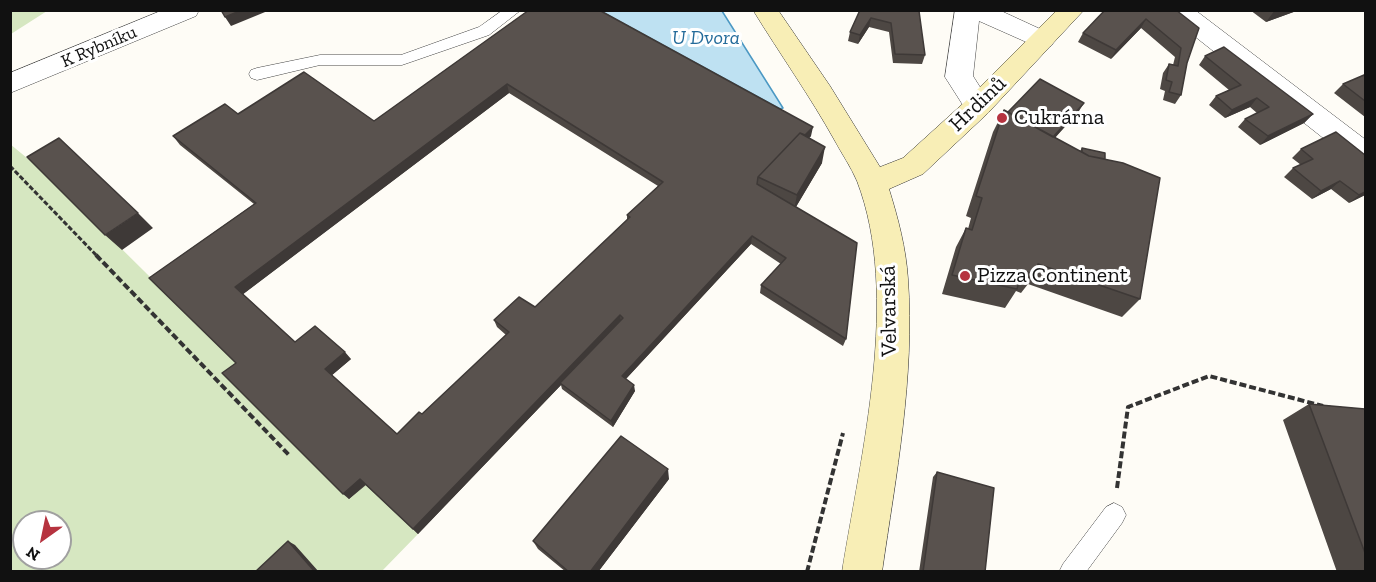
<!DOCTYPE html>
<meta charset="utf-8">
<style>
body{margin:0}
#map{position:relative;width:1376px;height:582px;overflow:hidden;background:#fefcf6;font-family:"Zilla Slab",serif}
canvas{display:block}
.frame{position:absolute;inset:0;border:12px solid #111;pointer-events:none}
.north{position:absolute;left:12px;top:510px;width:60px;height:60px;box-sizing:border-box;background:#fff;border:2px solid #a0a0a0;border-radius:50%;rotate:213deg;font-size:16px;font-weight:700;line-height:24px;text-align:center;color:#111}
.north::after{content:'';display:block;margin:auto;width:21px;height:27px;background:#b6333f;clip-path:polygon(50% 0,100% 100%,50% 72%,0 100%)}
</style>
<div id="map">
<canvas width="1376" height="582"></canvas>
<div class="frame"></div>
<div class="north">N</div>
</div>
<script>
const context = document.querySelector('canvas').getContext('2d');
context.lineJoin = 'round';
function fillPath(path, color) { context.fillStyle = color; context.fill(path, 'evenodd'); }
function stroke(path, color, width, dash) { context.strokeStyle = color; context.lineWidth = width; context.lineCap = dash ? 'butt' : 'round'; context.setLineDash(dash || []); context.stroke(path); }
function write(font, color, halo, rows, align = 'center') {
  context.font = font + ' "Zilla Slab",serif'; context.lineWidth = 6; context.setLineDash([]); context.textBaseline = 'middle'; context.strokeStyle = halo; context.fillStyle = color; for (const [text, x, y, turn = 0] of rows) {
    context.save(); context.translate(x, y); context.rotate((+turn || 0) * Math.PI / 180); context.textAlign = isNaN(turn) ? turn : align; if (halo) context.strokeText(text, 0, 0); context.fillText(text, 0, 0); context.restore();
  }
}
const green = new Path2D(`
 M11,10h36v1l-36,23z
 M10,144l34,28 199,197 106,130 17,-15 52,50 -36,37h-371zM24,522h36v36h-36z`);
const water = new Path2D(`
 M600,11h122l61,97 -3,1z`);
const pathFar1 = new Path2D(`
 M10,166l87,90`);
const path = new Path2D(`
 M96,255l194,201
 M1117,488l11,-81 81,-31 114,30
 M807,572l36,-139`);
const lane = new Path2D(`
 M503,10h18l-32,25 -87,30h-82l-63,15 -6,-2 -2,-4 2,-4 6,-2 63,-13h81l78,-28z
 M1114,503l8,4 4,8 -4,8 -36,49h-27l4,-8 43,-57z`);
const street = new Path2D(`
 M163,10h36l-3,6 -186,77v-20z
 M955,10h44l52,24 4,6 -4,6 -9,3 -63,-28 -6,55 19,30 -4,7 -10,3 -10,-3 -23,-36z
 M1166,10h29l171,130v27l-10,-3 -187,-148z`);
const secondary = new Path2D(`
 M753,10h25l52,76 50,81 23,-9 65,-59 89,-89h27l-96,103 -65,61 -34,15c9,29 17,59 19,90 7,98 -12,196 -26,293h-40c19,-118 59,-277 15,-391 -6,-14 -15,-27 -22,-40 -25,-45 -55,-87 -82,-131z`);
const wall = new Path2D(`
 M529,10l282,126 -2,2 13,25 -26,44 50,132 -3,7 -83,-53 1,-8 20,-21 -30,-20 -125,135 9,12 -22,36 -51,-38 -1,-4 -143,149 -52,-49 -17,14 -113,-136 -87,-85 105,-74 -74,-59 -7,-9 65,-22 136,7zM509,93l149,93 -31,29v5l-92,87 -41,13 3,7 9,8 -84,79 -25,20 -65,-59 19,-16 -56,-17 -52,-48z
 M860,10h56l9,45 -3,9 -29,-1 -4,-31 -20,-5 -11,17 -10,-3 2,-9z
 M1176,10l11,53 -6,32 -6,9 -12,-4 2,-9 -5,-2 3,-16 6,-9 4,1 2,-8 -34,-29 -30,31 -33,-17 5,-9z
 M1250,10h49l-33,12z
 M1205,56l108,58 -9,9 -44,22 -22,-18 7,-8 12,-6 -7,-6 -25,11 -16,-13 7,-9 13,-6 -30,-25z
 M1365,77v40l-31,-24 9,-9z
 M1004,110l4,2 71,-1 -24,27 25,13 2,-3 23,11 35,140 -18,18 -94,-33 -7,9 -5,-2 -11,17 -63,-14 14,-47 10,-19 2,1 3,-11 -5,-2 27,-84z
 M1301,149l64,46 -16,8 -18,-14 -19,10 -28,-22 9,-9 8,-3 -9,-7z
 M1309,404l56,5v163h-28l-54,-152z
 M937,472l48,100h-66l14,-95z
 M669,479l-71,93h-32l-28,-23 -5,-8z`);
const shadedWall = new Path2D(`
 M242,10h28l-39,16 -6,-9z
 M1275,10h24l-33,12z
 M871,18l-2,9 -11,17 2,-9z
 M1146,19l-5,9 -30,31 5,-9z
 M507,84l2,9 -267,202 -7,-8z
 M1257,98l-7,9 -25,11 7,-8z
 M1084,103l-5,8 -41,45 5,-8z
 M1313,114l-9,9 -44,22 8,-9z
 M813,127l-2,9 -44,45 -5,-2z
 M825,147l-3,16 -28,47 3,-15z
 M1340,181l-9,8 -19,10 9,-8z
 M1365,192v3l-16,8 10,-8z
 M138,213l15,15 -31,22 -17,-15z
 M752,236l-1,8 -128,138 -1,-6z
 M620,315l1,7 -61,61 1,2 -143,149 -5,-5z
 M345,352l6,7 -20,17 -6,-7z
 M634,385l1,6 -22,36 -2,-6z
 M668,469l1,10 -71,93h-8z
 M360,479l6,5 -17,15 -6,-5z
 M288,541l7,4 24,27h-4z`);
const building = new Path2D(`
 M221,10h21l-17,7z
 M529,10h70l214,117 -8,8 -5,-2 -42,44 -1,7 100,59 -11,96 -85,-54 25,-27 -34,-22 -130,140 12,9 -23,36 -51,-38 63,-65 -3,-3 -207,214 -53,-50 -17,15 -121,-121 14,-10 -87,-85 107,-75 -83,-67 52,-32 13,10 66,-42 70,49zM507,84l156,98 -36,33 3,2 -95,90 -16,-10 -25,23 15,12 -87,82 -3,-2 -22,22 -72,-65 20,-17 -30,-26 -20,16 -60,-55z
 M860,10l59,1 6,44 -30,-1 -4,-31 -20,-5 -11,17 -10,-3z
 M1105,10h71l23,18 -12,35 -6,32 -12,-3 3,-10 -6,-2 3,-16 9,2 3,-18 -35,-29 -30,31 -33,-17z
 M1224,47l89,67 -45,22 -23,-17 24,-12 -12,-9 -25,12 -16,-14 25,-11 -36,-29z
 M1364,75l1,2v24l-22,-17z
 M1040,79l44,24 -31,34 -45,-25z
 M1004,110l85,46 34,7 37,15 -20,121 -102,-35 -3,11 -13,-5 -5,19 -65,-14 14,-47 6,2 10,-32 -6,-2z
 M1336,132l29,23v37l-6,3 -19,-14 -19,10 -28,-23 20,-9 -12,-10z
 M800,133l25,14 -28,48 -39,-18z
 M59,138l79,75 -33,22 -78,-78z
 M1082,148l23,5v6l-16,-3 -7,-4z
 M1309,404l56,5v144z
 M621,436l47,33 -78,103h-21l-36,-31z
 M937,472l57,16 -9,84h-62z
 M288,541l27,31h-60z`);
const markers = [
 [1002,118,6,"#b6333f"],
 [965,276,6,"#b6333f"]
];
const farStreetnames = [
 ["K Rybníku",99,47,-23]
];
const farWaternames = [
 ["U Dvora",706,38]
];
const streetNames = [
 ["Hrdinů",978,104,-44],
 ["Velvarská",889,311,-91]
];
const poiNames = [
 ["Cukrárna",1014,118],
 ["Pizza Continent",977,276]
];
fillPath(green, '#d6e7c1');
fillPath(water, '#bee1f2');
stroke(water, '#4b98c3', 1.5);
stroke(lane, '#444', 1);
stroke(street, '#444', 1);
stroke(secondary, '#333', 1);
stroke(pathFar1, '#333', 3, [5, 2]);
stroke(path, '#333', 4, [7, 3]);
fillPath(lane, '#fff');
fillPath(street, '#fff');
fillPath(secondary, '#f8eeb6');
fillPath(wall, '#4d4743');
fillPath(shadedWall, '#3e3937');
fillPath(building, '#59524e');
stroke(building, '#3e3937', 1.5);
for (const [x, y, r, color] of markers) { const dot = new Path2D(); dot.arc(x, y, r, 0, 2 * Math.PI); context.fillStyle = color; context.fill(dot); stroke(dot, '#fff', 2); }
write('18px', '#111', '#fff', farStreetnames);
write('italic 20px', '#236b9a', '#fff', farWaternames);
write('22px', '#111', '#fff', streetNames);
write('22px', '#111', '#fff', poiNames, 'left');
</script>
